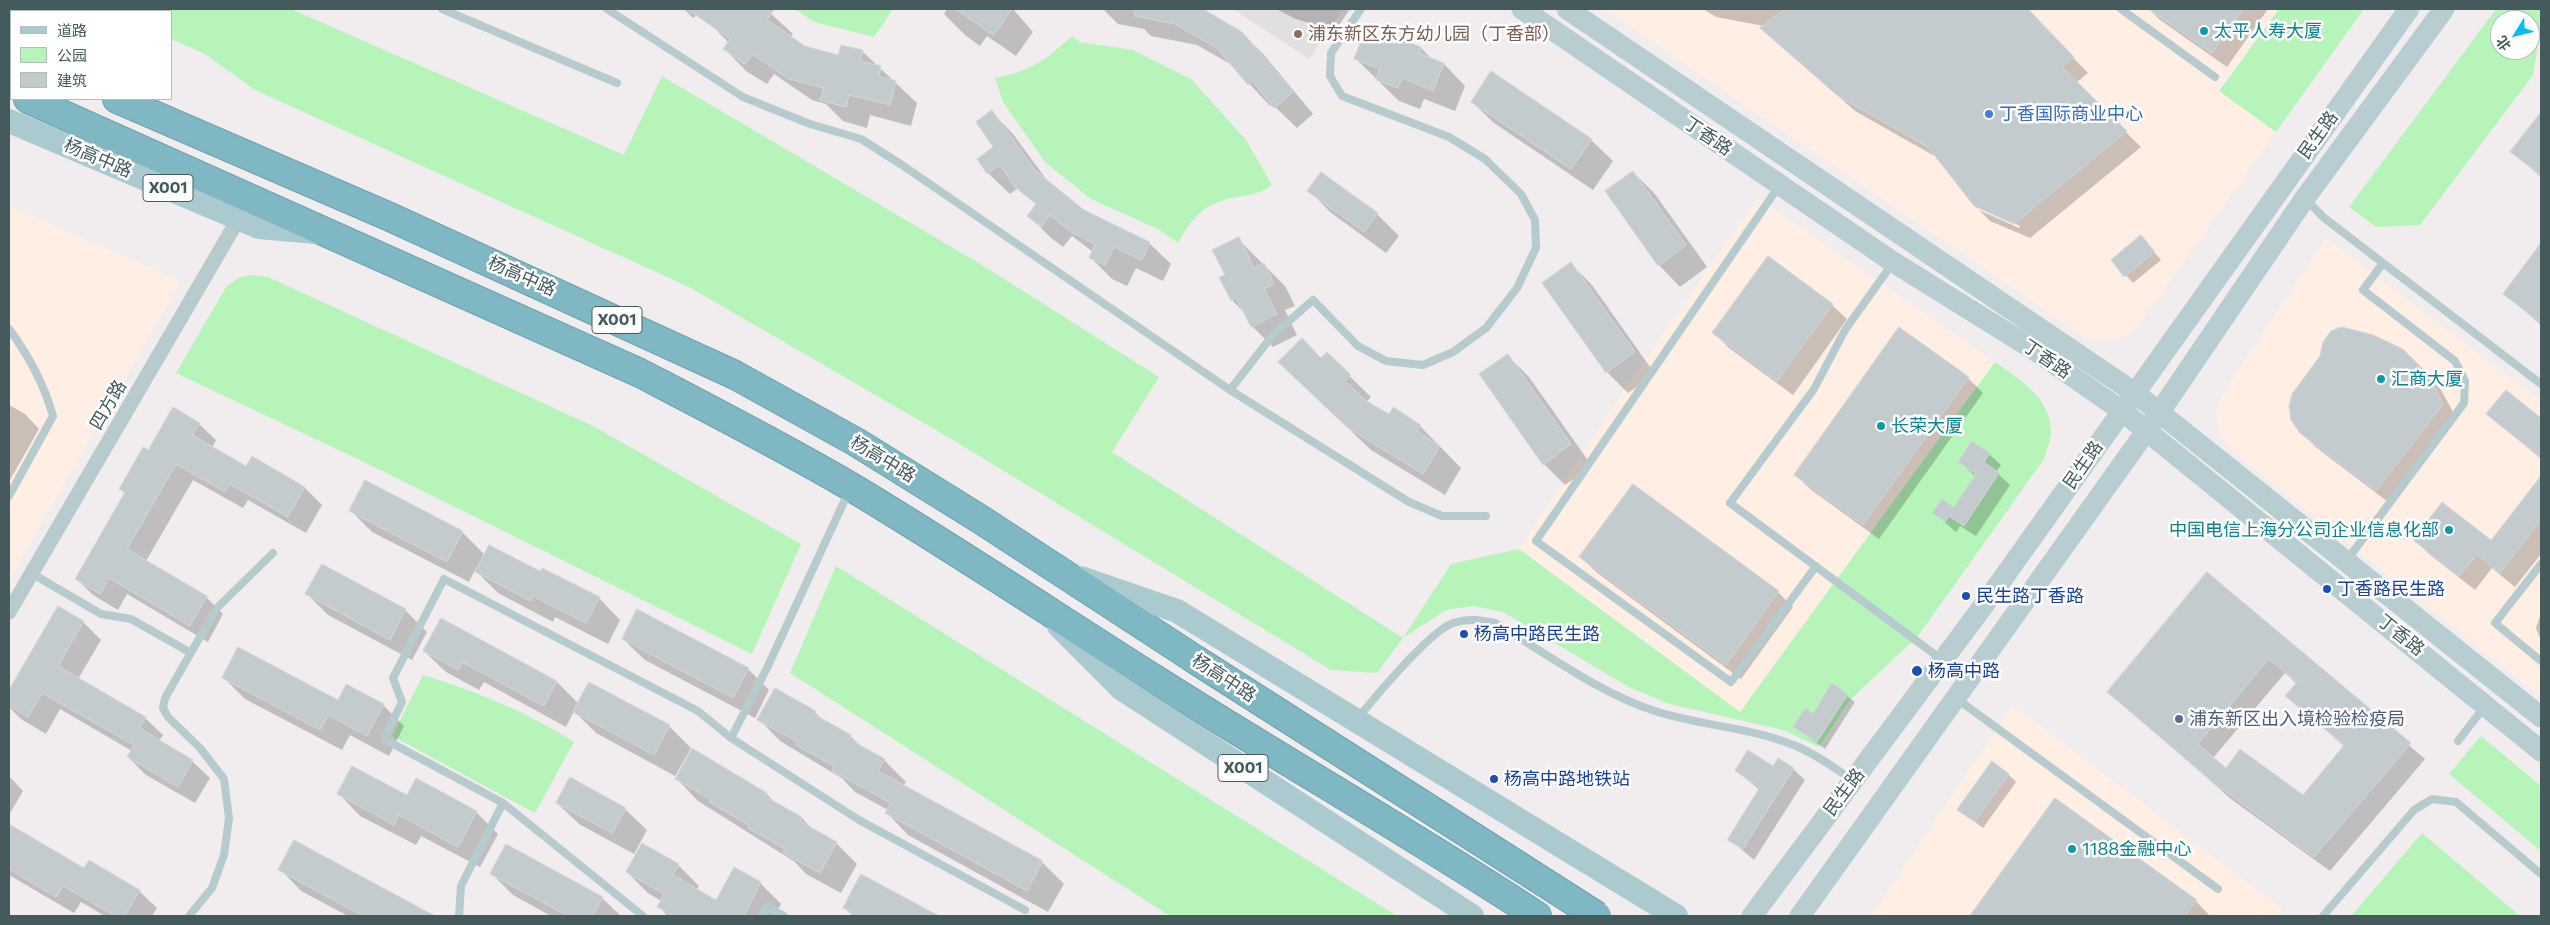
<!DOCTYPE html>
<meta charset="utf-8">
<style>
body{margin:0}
#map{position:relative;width:2550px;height:925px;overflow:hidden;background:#f1edee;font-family:Commissioner,"Noto Sans SC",sans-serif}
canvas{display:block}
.frame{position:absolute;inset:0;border:10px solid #445a5d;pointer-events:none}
.legend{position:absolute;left:10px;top:10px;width:162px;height:90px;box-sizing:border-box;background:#fff;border:1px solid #b4bdbe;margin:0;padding:6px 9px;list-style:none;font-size:15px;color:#445a5d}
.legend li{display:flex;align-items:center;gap:10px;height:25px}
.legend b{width:25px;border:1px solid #b4bdbe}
.north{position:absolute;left:2490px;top:10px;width:50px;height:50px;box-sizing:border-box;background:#fff;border:1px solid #b4bdbe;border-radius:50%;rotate:234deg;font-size:14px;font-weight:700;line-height:20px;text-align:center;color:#445a5d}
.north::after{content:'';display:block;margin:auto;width:18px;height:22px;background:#05bff3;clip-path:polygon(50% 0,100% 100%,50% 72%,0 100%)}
</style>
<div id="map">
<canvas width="2550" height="925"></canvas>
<div class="frame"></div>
<ul class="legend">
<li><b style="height:6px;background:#aacad0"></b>道路</li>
<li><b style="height:14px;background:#b6f4b9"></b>公园</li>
<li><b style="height:14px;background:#c4cbce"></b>建筑</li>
</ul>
<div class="north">北</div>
</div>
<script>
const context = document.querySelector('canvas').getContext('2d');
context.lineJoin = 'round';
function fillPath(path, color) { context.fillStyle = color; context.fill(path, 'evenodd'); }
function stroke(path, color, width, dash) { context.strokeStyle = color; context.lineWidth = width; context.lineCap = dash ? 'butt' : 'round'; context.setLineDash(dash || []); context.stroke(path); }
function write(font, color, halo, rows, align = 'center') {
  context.font = font + ' Commissioner,"Noto Sans SC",sans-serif'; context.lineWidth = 5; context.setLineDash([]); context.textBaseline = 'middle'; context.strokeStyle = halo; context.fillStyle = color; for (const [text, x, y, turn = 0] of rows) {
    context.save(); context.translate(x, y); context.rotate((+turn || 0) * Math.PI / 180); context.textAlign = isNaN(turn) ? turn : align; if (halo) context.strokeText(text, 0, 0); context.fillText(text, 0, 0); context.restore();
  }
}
const commercial = new Path2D(`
 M1604,9h675l-60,82 57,41 -139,195 -11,9 -26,6 -13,-3z
 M1758,198l237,164 -255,350 -221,-163 107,-162z
 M9,206l172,75 -172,299z
 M2326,238l215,163v296l-310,-247 -12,-18 -4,-18 4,-15z
 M2013,705l270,204 -6,7h-406z`);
const education = new Path2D(`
 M1233,9h110l-34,50z`);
const green = new Path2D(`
 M102,9h189l333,146 38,-79 320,189 177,112 -47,75 291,186 48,-74 68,-15 221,163 255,-350c25,18 56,35 56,71 0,8 -5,18 -7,26l-126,177 -68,64 -31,47 -36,-17 -117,-27 -39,-17 -124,-74 -30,-6 -27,4 -43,28 -26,35 -46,-3 -383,-233 -259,-150 -434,-197 -50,-36 -34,-15v-28h-63z
 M795,9h98l-19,28 -60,-15z
 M2279,9h85l-88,123 -57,-41z
 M2496,9h45v18l-8,48 -113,150 -44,2 -27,-20zM2500,20h30v30h-30z
 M1072,36l8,6 53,8 58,29 55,61 26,45c-14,10 -20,9 -36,12 -31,6 -43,19 -58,46l-20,-14 -67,-30 -46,-37 -42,-60 -8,-24c38,-8 48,-16 77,-42z
 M250,275l18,2 325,149 208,118 -49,110 -386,-191 -190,-90 50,-86 12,-9z
 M836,566l561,350h-227l-380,-243z
 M423,675c52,16 105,37 151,67l-39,71 -143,-77z
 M2481,736l60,50v65l-92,-77z
 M2422,833l98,83h-169z`);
const shadow = new Path2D(`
 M684,9h82l27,25 -3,4 14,9 35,9 23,-5 55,52 -6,23 -41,-11 -3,13 -24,-7 -17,-17 -14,-4 -38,-26 -7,10 -21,-13 -21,-22 4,-6 -29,-30 -7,5z
 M947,9h66l20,23 -17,24 -29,-20 -7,10 -15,-11 -21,-21z
 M1103,9h97l42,24 22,22 49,59 -16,14 -25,-24 -2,2 -38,-41 -35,-20 -46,-9 -7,-7 -26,-5z
 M1276,9h74l-15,22 -39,-12z
 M1703,9h323l62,64 -12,10 65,64 -111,91 -40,-17 -11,-11 40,18 1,-2 -42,-19v2l-40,-51 -83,-47 -78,-69 -13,-16 -48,-9z
 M2149,9h119l-41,58 -67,-47z
 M1397,40l24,8 11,11 12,5 21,22 -10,25 -31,-12 -4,10 -21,-8 -43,-42 39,-13z
 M1472,102l119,38 22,21 -20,29 -99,-67z
 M992,112l21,22 36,49 34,28 66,32 22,21 -8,17 -27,-13 -9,18 -15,-7 -22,-22 3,-5 -21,-16 -9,11 -13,-10 -22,-22 14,-8 -24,-19 -8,6 -22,-21 7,-26z
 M2540,115l1,1v61l-29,-25z
 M1633,172l22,22 52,73 -27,20 -21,-22z
 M1321,173l56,41 22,22 -13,17 -56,-41 -21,-22z
 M2141,237l20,23 -28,23 -21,-23z
 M1238,239l47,47 10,20 -10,4 12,25 -24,12 -21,-21 -6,-11 -14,-15 -6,-25z
 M2538,249l3,2v74l-36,-31z
 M1571,264l21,21 63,89 -27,19 -21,-21z
 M1832,305l15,14 -54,76 -64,-47 -15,-15z
 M2402,350l39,40 16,29 -65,86 -75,-57 -16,-15z
 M1327,354l44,43 -5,5 23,14 31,10 41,42 -16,27 -74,-45 -69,-66z
 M1508,356l21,21 63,89 -27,19 -21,-21z
 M1968,378l15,15 -104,146 -69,-50 -15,-15z
 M2506,392l35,28v39l-53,-45z
 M9,405l16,9 14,15 -30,53z
 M199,424l17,16 -4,8 35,20 5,-10 53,30 17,17 -16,28 -58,-33 -5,8 -50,-28 -47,81 60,36 17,17 -15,28 -81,-48 -9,16 -25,-15 -17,-17 49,-84 -5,-5 29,-38z
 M1989,454l12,11 -5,7 14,13 -34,51 -16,-10 -4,6 -22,-19 20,-5 22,-31 -16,-15z
 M2541,478v76l-26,33 -23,-19 -17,22 -46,-36 -15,-15 77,3z
 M350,510l112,22 23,23 56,18 58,25 21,22 -12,24 -53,-27 -2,5 -55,-29 -23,-23 -6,12 -97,-50z
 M1581,557l197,35 15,15 -52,72 -145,-107z
 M322,566l83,44 22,22 -15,28 -84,-45 -21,-21z
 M2207,574l218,185 -95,112 -99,-72 -122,-107zM2285,673l12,11 -10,12 58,51 -42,50 -76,-27 -14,-12z
 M58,608l25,14 18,18 -23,39 67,39 18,17 -4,6 33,20 18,17 -15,25 -49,-28 -18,-18 4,-6 -72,-42 -14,25 -25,-15 -12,-12v-15z
 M2541,613v27l-5,-12z
 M441,619l116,63 22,22 90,22 22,22 -16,28 -79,-43 -22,-22 -8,16 -82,-45 -5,8 -33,-18 -22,-21z
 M623,639l125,30 21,21 -14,28 -110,-58z
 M223,677l115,25 45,3 21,21 -15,30 -39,-21 -8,15 -97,-51z
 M1832,685l23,17 -30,47 -30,-22 18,-12z
 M815,712l10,10 25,14 13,12 21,12 22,22 -3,4 139,76 22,22 -16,28 -140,-77 -21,-22 1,-3 -33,-18 -12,-13 -63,-38 -21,-22z
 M1779,760l14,9 12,11 -51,80 -25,-21 31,-49 -24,-19 38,-3z
 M2008,774l8,8 -33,46 -24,-18z
 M9,776l14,15 -14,24z
 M677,779l90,15 9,10 26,14 12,13 22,12 21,21 -16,29 -35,-19 -11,-12 -97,-61z
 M417,780l59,32 22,22 -18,33 -59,-31 -5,9 -56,-29 -21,-22 69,3z
 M2055,800l141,101 14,15h-238z
 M557,803l68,6 22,21 -13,24 -55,-30z
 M9,825l75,44 55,22 18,17 -5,8h-47l-24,-14 -7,11 -65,-38z
 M295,841l137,75h-84l-47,-25 -21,-22z
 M678,865l21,21 -3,4 20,12 44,-19 21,21 -7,12h-106l-10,-10 3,-5 -13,-8 -21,-21z
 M492,874l110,24 19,18h-70l-38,-21z
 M861,876l75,40h-83l-9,-8z`);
const building = new Path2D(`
 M687,9h87l-7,11 38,26 33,9 3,-10 22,5 -3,11 21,5 -2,10 17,5 -6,24 -41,-10 -3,12 -26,-7 4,-12 -35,-9 -37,-25 -7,10 -22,-15 7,-10z
 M956,9h56l-18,26z
 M1135,9h68l39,23 51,60 -19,16 -22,-27 -4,4 -31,-37 -42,-24 -40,-8z
 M1786,9h242l46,48 -12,10 65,64 -113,93 -40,-18 -46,-59 -90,-51 -78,-68z
 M2149,9h94l-31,44z
 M1365,32l29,12 3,-6 24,9 -2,6 25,10 -11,28 -31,-13 -4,10 -22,-8 4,-11 -26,-10z
 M1491,71l101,68 -21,30 -100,-67z
 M992,110l43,60 49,40 66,32 -8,18 -28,-13 -9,18 -16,-7 6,-14 -24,-12 -21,-17 -9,12 -14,-11 9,-12 -21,-17 -15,-22 -13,9 -10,-15 16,-12 -17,-25z
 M2541,112v63l-31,-23z
 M1633,171l53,74 -28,21 -53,-75z
 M1321,172l57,41 -14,19 -57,-41z
 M2141,235l14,17 -31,25 -13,-17z
 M1239,237l15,31 10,-5 10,21 -10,5 13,25 -26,13 -15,-29 -5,3 -12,-24 6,-2 -13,-25z
 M2541,243v80l-38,-29z
 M1768,256l65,48 -56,77 -65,-48z
 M1571,262l64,90 -29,21 -64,-90z
 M1899,327l70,50 -106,148 -69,-50z
 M2342,327l31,8 30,14 24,24 16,31 -67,87 -76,-58 -9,-13 -2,-14 3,-12 28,-38 3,-14 8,-11z
 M1302,338l19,20 6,-6 24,23 -6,6 20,19 24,14 4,-7 28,18 -4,6 23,15 -17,28 -75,-46 -70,-66z
 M1508,354l63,90 -28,21 -64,-91z
 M2506,390l35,28v40l-55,-44z
 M173,407l27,16 -8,12 54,31 6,-10 53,31 -17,30 -58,-33 -5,8 -49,-28 -49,85 80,47 -17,30 -81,-48 -9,16 -25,-15 50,-87 -6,-3 24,-42 5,3z
 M1972,441l18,12 -6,9 15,11 -35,53 -15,-10 -4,6 -13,-9 10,-14 12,8 22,-33 -18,-12z
 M2541,476v44l-41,53 -23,-19 -18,22 -46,-36 29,-38 49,38z
 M365,480l98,51 -16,31 -98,-51z
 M1633,484l146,107 -53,74 -147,-108z
 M489,545l51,26 2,-3 58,29 -14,26 -53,-27 -2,5 -56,-29z
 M322,564l84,45 -16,31 -85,-46z
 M2207,572l204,171 -97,114 -99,-73 -108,-92zM2269,659l28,23 -12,14 59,49 -41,50 -63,-46 -14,19 -28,-24z
 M58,606l26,15 -26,45 88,51 -7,11 54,32 -15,27 -51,-30 7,-12 -92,-52 -14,24 -19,-11v-16z
 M637,609l112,59 -16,30 -111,-59z
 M441,618l116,63 -13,25 -82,-44 -4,8 -35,-19z
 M238,647l100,53 8,-16 38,20 -17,32 -39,-21 -8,15 -98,-52z
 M589,682l81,43 -16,30 -81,-43z
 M1832,683l16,11 -31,48 -24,-15 12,-19 8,5z
 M775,688l41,23 -2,3 37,21 -2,4 36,20 -7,12 165,90 -16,30 -142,-78 6,-10 -59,-32 2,-5 -38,-21 2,-3 -41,-22z
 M692,748l75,45 -1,4 36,20 -2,4 37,21 -17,31 -37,-20 2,-4 -37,-21 1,-3 -40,-23 1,-3 -35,-20z
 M1748,750l25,16 5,-8 16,10 -51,81 -16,-9 33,-53 -25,-16z
 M1992,761l17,13 -34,48 -18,-12z
 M352,766l55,29 9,-17 61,33 -19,36 -59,-32 -5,10 -57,-31z
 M570,777l56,31 -14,25 -56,-30z
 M2055,798l142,102 -12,16h-215z
 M9,824l75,44 5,-8 51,30 -15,26h-10l-52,-30 -7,11 -47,-28z
 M294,840l141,76h-72l-85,-46z
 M642,843l37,21 -6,11 43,25 18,-33 27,15 -17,34h-70l-17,-9 7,-13 -38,-22z
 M506,844l97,53 -10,19h-25l-78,-42z
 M861,874l78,42h-81l-15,-8z`);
const lane = new Path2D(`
 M442,9l175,74
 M607,9l136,88 67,27 51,15 41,26 328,225 179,112 33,14h44
 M2121,9l94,68
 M1779,186l-243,355 195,141 85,-116
 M2307,200l16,17 218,167
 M1892,264l-47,66 -31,59 -84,114 211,156
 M9,329c20,27 35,55 44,87l-44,80
 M1230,390l42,-54 41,-36 45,46 28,15 37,4 30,-13 33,-24 31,-40 19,-40 -1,-28 -14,-26 -36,-35 -36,-22 -107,-41 -12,-20 1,-23 30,-44
 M849,491l-82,177 -36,70 128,82 166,90
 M2347,560l117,-157 1,-22 -10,-20 -92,-71 20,-27
 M2541,564l-46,59 46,38
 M31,573l70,41 30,5 60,34
 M1957,699l261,190
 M1358,718c17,-21 72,-87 95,-95 15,-5 27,-3 42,0 51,30 104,70 160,88 46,15 96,16 141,35 20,8 37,21 55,33
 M2458,741l27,-35
 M189,916l23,-28 12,-33 5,-37 -5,-39 -24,-31 -32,-31 -5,-9 2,-10 51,-89 57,-56
 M459,916l2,-30 42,-83
 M643,916l-140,-113 -119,-64 18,-37 -9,-24 51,-99 254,132 33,27
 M762,916l5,-9 17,9
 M2323,916l91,-106 18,-11 24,3 85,72`);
const street = new Path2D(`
 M9,612l230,-394`);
const secondary = new Path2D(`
 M1522,9l371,253 140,87 89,62 419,340
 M1567,9l568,384 406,324
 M1752,916l229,-307 428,-600
 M1800,916l359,-503 146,-215 139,-189`);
const primary = new Path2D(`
 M9,22l2,1
 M9,121l250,106 56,5
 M1081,578l96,33 499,305
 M1059,626l63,63 350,227`);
const highway = new Path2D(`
 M9,55l2,1
 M28,99l612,274c71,37 143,74 213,115 103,62 202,128 303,192 126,80 256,154 381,236
 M117,99l273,118 345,158 121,67 127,79 213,139`);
const highwayBridge = new Path2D(`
 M1196,660l401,256`);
const markers = [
 [2204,31,5,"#0f9aa8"],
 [1298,34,5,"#8d6e63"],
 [1989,114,5,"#3f7fe0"],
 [2381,379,5,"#0f9aa8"],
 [1881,426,5,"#0f9aa8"],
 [2449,530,5,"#0f9aa8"],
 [2327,589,5,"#1a4fb4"],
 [1966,596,5,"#1a4fb4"],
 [1464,634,5,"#1a4fb4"],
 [1917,671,6,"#1a4fb4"],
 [2179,719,5,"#5c6f8a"],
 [1494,779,5,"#1a4fb4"],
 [2072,849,5,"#0f9aa8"]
];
const shields = [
 [168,188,50],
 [617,320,50],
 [1243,768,50]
];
const shieldNames = [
 ["X001",168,188],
 ["X001",617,320],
 ["X001",1243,768]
];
const cultureNames = [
 ["太平人寿大厦",2214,31],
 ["汇商大厦",2391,379],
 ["长荣大厦",1891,426],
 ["中国电信上海分公司企业信息化部",2439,530,"right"],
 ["1188金融中心",2082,849]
];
const educationNames = [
 ["浦东新区东方幼儿园（丁香部）",1308,34]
];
const shopNames = [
 ["丁香国际商业中心",1999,114]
];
const streetNames = [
 ["民生路",2318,135,-54],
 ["丁香路",1708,136,34],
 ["杨高中路",98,158,23],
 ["杨高中路",522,276,24],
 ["丁香路",2047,359,34],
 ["四方路",108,405,-60],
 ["杨高中路",883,459,31],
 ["民生路",2083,465,-55],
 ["丁香路",2401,635,39],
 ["杨高中路",1224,678,33],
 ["民生路",1844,792,-53]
];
const transitNames = [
 ["丁香路民生路",2337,589],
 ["民生路丁香路",1976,596],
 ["杨高中路民生路",1474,634],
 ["杨高中路",1928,671],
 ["杨高中路地铁站",1504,779]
];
const serviceNames = [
 ["浦东新区出入境检验检疫局",2189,719]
];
fillPath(commercial, '#feeee4');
fillPath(education, '#e2dfe1');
fillPath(green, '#b6f4b9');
fillPath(shadow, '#0003');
fillPath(building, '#c4cbce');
stroke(building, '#d1d7da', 1);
stroke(highway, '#6ba2ae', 30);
stroke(lane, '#b7cacd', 8);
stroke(street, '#b7cacd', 15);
stroke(secondary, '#b7cdd2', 21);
stroke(primary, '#aacad0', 24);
stroke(highway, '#7fb7c2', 28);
stroke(highwayBridge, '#6ba2ae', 30, []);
stroke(highwayBridge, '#7fb7c2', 28);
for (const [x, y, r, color] of markers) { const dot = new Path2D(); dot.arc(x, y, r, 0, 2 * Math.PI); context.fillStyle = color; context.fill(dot); stroke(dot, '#fff', 2); }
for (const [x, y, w] of shields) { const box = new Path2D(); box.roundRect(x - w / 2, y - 13.5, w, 27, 4); context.fillStyle = '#fff'; context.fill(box); stroke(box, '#445a5d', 1); }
write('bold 16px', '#445a5d', null, shieldNames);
write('18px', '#0d838f', '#fff', cultureNames, 'left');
write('18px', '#785e54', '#fff', educationNames, 'left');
write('18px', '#366cbe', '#fff', shopNames, 'left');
write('18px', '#445a5d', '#fff', streetNames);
write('18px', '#164399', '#fff', transitNames, 'left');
write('18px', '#4e5e75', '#fff', serviceNames, 'left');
</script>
